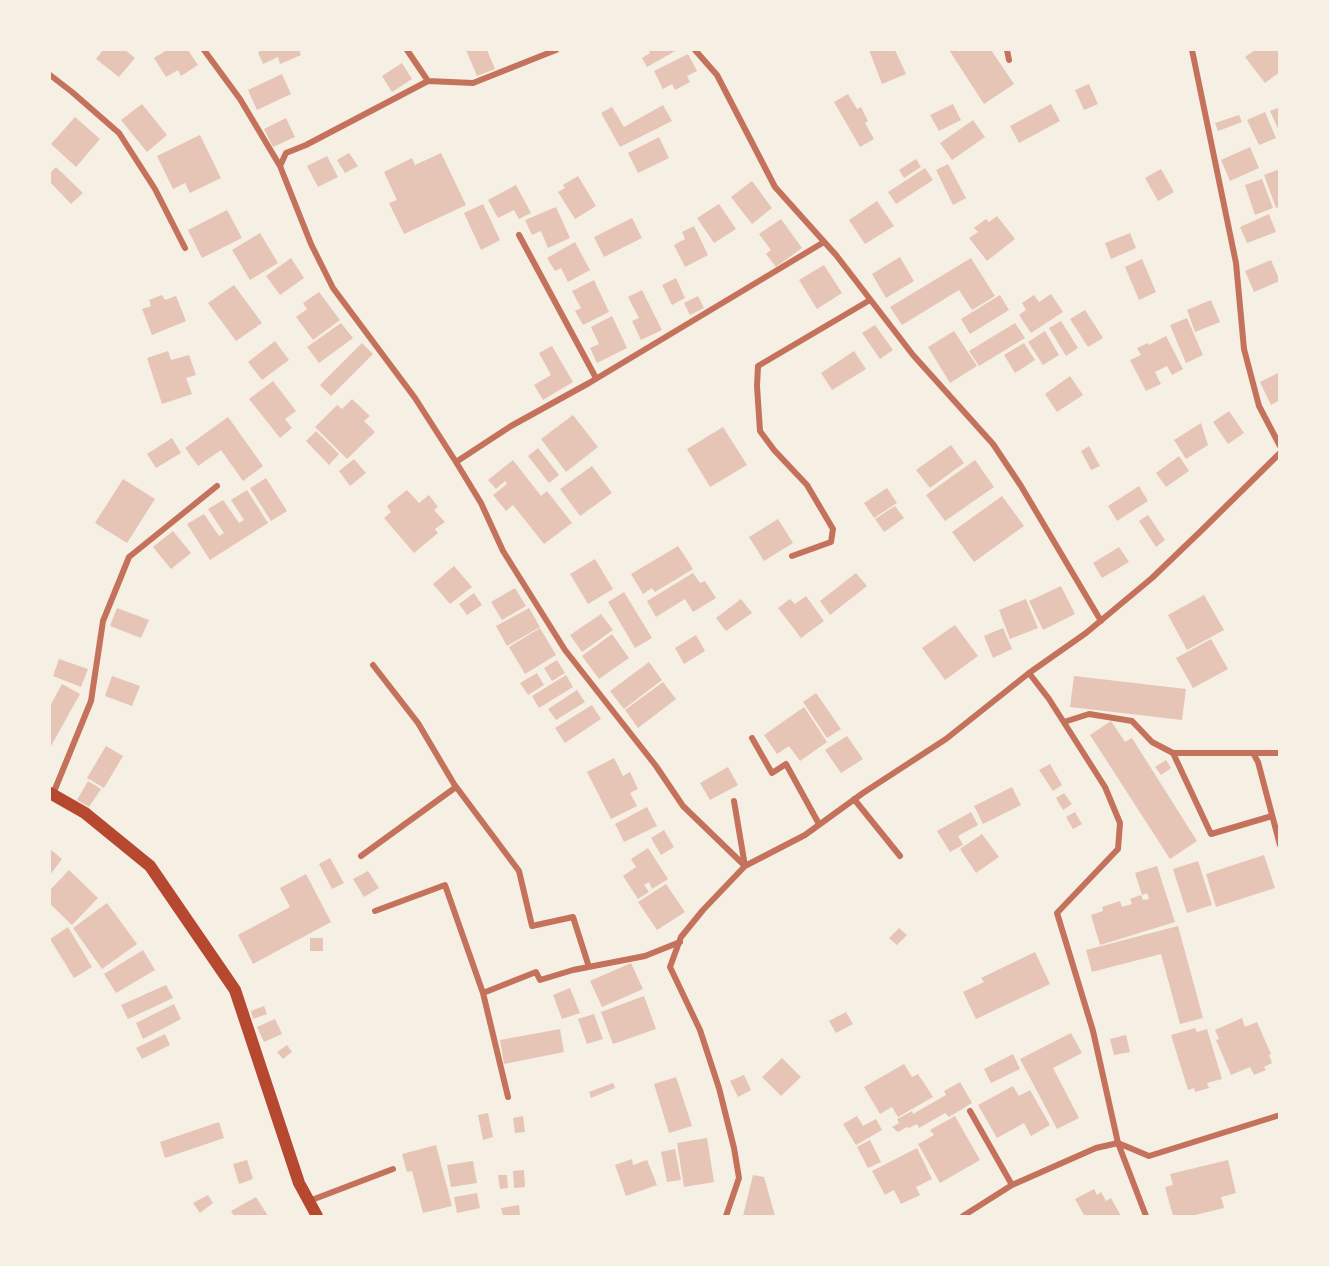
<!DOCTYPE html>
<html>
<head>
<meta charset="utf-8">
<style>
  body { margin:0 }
  #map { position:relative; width:1329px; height:1266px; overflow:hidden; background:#f6efe4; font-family:"Source Sans 3",sans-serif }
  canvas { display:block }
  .frame { position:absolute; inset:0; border:51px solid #f6efe4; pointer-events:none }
</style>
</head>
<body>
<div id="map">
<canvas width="1329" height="1266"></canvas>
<div class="frame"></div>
</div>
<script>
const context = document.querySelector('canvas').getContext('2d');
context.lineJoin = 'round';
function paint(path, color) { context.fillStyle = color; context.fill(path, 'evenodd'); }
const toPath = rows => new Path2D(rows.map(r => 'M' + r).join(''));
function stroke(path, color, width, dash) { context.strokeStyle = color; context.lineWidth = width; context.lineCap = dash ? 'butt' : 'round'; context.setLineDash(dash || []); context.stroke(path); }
const building = toPath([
  [103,50,125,50,135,58,119,77,96,59],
  [167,50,188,50,198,65,181,76,178,70,166,77,154,58],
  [264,50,299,50,301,55,280,64,278,57,263,64,258,52],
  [466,50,487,50,495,69,477,76],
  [648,50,677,50,647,67,642,58,650,53],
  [869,50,895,50,906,74,882,84],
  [949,50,991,50,1014,84,984,104],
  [1255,50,1278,50,1280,51,1280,72,1265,83,1245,57],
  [688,54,697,71,687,76,690,82,675,90,672,84,663,89,654,71],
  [402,63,412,79,392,92,382,76],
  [282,74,291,94,257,110,248,90],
  [1089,84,1098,104,1084,110,1075,90],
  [848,94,857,109,861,107,868,121,865,123,874,139,860,147,834,102],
  [142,104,167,135,147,152,121,120],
  [953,104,961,120,939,131,930,115],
  [1051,104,1060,121,1019,143,1010,126],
  [663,105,672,121,620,147,601,113,612,107,624,127],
  [1280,107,1280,133,1270,111],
  [1265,112,1276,138,1259,145,1247,120],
  [1239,115,1242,122,1218,131,1215,123],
  [75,117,100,139,76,167,51,144],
  [286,118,295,137,273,147,264,129],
  [973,120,985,137,952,160,940,143],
  [200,135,221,178,190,193,185,183,173,189,157,156],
  [659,137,669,158,638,173,628,153],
  [1250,147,1259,168,1230,181,1221,160],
  [349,153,358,166,345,173,337,160],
  [441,153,466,205,404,234,389,203,397,200,384,172,412,158,415,165],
  [327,156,338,177,318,187,307,166],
  [916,159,921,167,904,178,899,170],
  [948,164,966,198,953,205,936,170],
  [56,167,83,193,71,204,50,182,50,173],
  [925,168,933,180,896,204,888,192],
  [1161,169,1174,192,1158,201,1145,178],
  [1280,169,1280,207,1276,208,1264,175],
  [578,176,596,206,575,219,558,192,565,188,563,185],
  [1262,179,1273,208,1255,215,1245,185],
  [752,181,772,208,752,224,731,197],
  [516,185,531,213,519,219,514,210,498,218,488,200],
  [877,201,894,226,865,244,849,220],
  [483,204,500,240,481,250,464,213],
  [719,204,736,229,714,243,697,218],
  [556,207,570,238,548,248,541,231,532,235,525,220],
  [227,210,242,238,202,258,188,230],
  [1269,214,1276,232,1247,243,1240,227],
  [997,216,1015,239,987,261,969,238,978,232,974,228,986,219,989,222],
  [632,218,642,238,604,257,594,237],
  [781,219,802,248,776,267,766,254,771,250,759,234],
  [694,226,708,255,685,267,674,245,685,239,682,232],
  [260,233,278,263,250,280,232,250],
  [1130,233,1136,248,1111,259,1105,243],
  [575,242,590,270,568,282,561,268,555,271,547,258],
  [900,257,914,281,886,298,872,274],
  [291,258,304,278,280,295,266,276],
  [971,258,995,296,972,310,959,290,902,325,890,307],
  [1142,259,1156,292,1139,300,1125,267],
  [1271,260,1280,281,1254,292,1245,271],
  [824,265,842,293,817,309,799,280],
  [676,278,685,298,672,305,662,285],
  [594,280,609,312,583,325,575,311,581,308,572,291],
  [234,285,262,323,236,341,208,303],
  [642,290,662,330,641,340,632,321,639,318,628,297],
  [319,292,340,320,313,340,296,317,307,309,303,303],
  [1051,294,1063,312,1031,333,1019,315,1026,310,1022,303,1034,295,1039,302],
  [162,295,165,300,176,296,186,321,152,335,142,309,151,306,149,300],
  [1000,295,1009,310,970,334,961,319],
  [698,296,704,308,690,315,684,303],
  [1211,300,1220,322,1195,332,1187,310],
  [1085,310,1103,338,1088,347,1070,319],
  [612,316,627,348,597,363,590,348,599,344,591,327],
  [1187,318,1203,355,1186,363,1170,325],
  [1061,321,1078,348,1066,356,1049,328],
  [341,323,353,338,319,363,307,347],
  [1015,323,1025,338,979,366,969,351],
  [875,325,893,350,880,359,862,333],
  [954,331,977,366,950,383,928,347],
  [1045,331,1059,355,1043,365,1028,342],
  [1166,336,1183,369,1172,375,1167,366,1155,372,1161,384,1146,391,1130,360,1141,355,1137,348,1148,343,1149,345],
  [275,341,289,360,262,380,248,362],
  [362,343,373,354,331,396,320,385],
  [1024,343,1035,360,1015,373,1004,355],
  [552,346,573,382,543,400,534,385,551,375,539,353],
  [168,351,171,360,189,355,196,375,186,378,192,394,162,404,147,358],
  [854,351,866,369,832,390,821,373],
  [1280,372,1280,400,1271,405,1260,382],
  [1070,376,1083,395,1057,412,1045,394],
  [273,381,296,411,285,419,292,428,280,438,249,399],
  [352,399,370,416,364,421,375,432,347,459,315,427,337,405,342,409],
  [1229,411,1244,433,1228,444,1213,422],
  [573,415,598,447,566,472,541,439],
  [228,417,263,466,243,481,221,450,198,466,185,448],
  [1201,423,1208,445,1186,459,1174,440],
  [723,427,747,465,710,487,687,449],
  [316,431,339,454,329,465,306,441],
  [172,438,181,453,156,468,147,454],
  [951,445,964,463,930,488,916,470],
  [1089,446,1100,466,1091,470,1081,451],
  [538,448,559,475,549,483,528,456],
  [1179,456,1189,471,1166,487,1156,473],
  [354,459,366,473,350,486,339,471],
  [513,460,541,496,547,491,572,523,544,544,513,505,506,511,493,495,507,484,505,481,496,489,488,480],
  [975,460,994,487,945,521,926,495],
  [592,466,612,493,580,516,560,489],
  [266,478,287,511,271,521,250,488],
  [123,479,155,499,127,543,95,523],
  [1139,486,1148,501,1117,521,1108,506],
  [887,488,897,503,874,518,864,503],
  [247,490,268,523,210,560,187,524,204,514,219,536,224,533,208,509,223,500,239,523,244,520,231,500],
  [407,490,419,503,429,495,438,507,434,510,445,522,435,529,438,533,414,553,384,518,391,512,387,506],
  [1002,496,1024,526,974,562,952,532],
  [895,506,904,518,884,532,875,519],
  [1148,515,1165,540,1156,547,1139,521],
  [778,519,793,543,764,561,749,537],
  [173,531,191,553,171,569,153,547],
  [678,546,693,569,655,592,652,588,643,594,631,574],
  [1119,547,1129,562,1102,578,1093,563],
  [595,559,613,589,588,604,570,574],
  [454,566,472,587,450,604,433,584],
  [693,573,700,583,705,581,716,598,693,612,685,599,656,617,647,601],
  [856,573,867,586,830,615,820,601],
  [1061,586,1075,614,1043,630,1029,601],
  [515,588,526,606,502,620,491,602],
  [624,592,652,638,635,648,608,602],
  [474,593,482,605,467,615,459,604],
  [1204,595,1224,630,1187,650,1168,615],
  [806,596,824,621,801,638,778,608,790,599,795,604],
  [741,599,752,613,726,631,716,618],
  [1026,599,1038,628,1010,639,999,610],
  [117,608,149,620,141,638,110,626],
  [529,608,540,627,507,646,496,626],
  [601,614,613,630,582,652,570,635],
  [955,625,978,656,945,680,922,648],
  [540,628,556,655,525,674,509,647],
  [1003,628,1012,649,993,658,984,636],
  [612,634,629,658,599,679,582,656],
  [696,635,705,651,684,664,675,648],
  [1211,639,1228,669,1193,688,1176,658],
  [59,659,88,669,81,687,53,676],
  [557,660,565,673,552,681,544,668],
  [649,662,662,680,624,709,610,691],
  [537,673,544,685,528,695,520,683],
  [566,675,573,687,539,708,532,696],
  [112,676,140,686,132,706,105,696],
  [1074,676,1186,689,1182,720,1070,707],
  [663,682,676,699,638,728,625,710],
  [62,684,80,694,50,748,50,706],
  [577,690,585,702,556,720,548,709],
  [816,693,841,729,827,738,803,702],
  [592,705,601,719,565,743,555,728],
  [804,707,827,742,800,761,789,746,777,754,764,735],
  [1111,721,1125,742,1132,738,1197,841,1170,859,1090,735],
  [847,736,863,759,841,773,825,750],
  [106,746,123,756,104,788,87,778],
  [614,758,623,776,630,772,638,789,630,793,637,806,611,819,587,772],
  [1166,760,1171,768,1161,775,1155,767],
  [1050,764,1062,785,1053,791,1039,770],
  [728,767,738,785,710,800,700,783],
  [88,781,101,789,89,807,77,800],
  [1012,787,1021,805,983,824,974,806],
  [1064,793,1072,804,1063,810,1056,798],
  [647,807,657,826,624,842,615,824],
  [971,812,978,825,958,836,963,845,950,852,937,831],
  [1075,812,1082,824,1073,829,1066,817],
  [664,830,674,847,661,855,651,838],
  [982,834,999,857,976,873,960,849],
  [648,848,668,879,652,889,649,882,644,885,649,892,638,899,623,876,636,867,631,859],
  [50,849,62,859,50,875],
  [1264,855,1275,888,1216,907,1206,874],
  [330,858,344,883,332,889,319,864],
  [1198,861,1212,905,1187,913,1173,869],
  [1157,866,1175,922,1100,945,1091,915,1103,911,1102,907,1120,901,1122,907,1132,904,1130,899,1141,895,1143,900,1149,899,1147,893,1142,895,1135,873],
  [69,870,98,898,72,925,50,904,50,890],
  [368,871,379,888,364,897,353,879],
  [306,874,331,922,253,964,238,935,290,907,280,888],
  [666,884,685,912,657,930,638,902],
  [107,903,137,944,102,969,73,928],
  [1178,926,1203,1018,1180,1024,1161,954,1092,972,1086,950],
  [68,927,92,967,74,978,50,939],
  [899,928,907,935,897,945,889,938],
  [310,938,323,938,323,951,310,951],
  [143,950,155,970,116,993,104,974],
  [1035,952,1050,984,976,1019,963,992,984,982,981,978],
  [631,963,643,989,602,1007,590,981],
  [166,985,173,998,128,1019,121,1005],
  [570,988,580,1013,562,1019,553,995],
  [644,996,656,1029,613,1044,601,1012],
  [174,1004,181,1019,143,1039,136,1023],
  [264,1006,267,1014,253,1019,251,1011],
  [846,1012,853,1024,836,1033,829,1021],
  [594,1014,603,1039,587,1044,578,1019],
  [1242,1018,1245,1027,1257,1022,1271,1054,1269,1055,1272,1063,1264,1067,1266,1070,1254,1075,1250,1067,1231,1075,1216,1040,1219,1039,1215,1030],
  [275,1019,282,1034,264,1042,257,1027],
  [1195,1028,1197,1032,1207,1029,1222,1079,1207,1083,1209,1088,1195,1092,1194,1088,1188,1090,1171,1035],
  [560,1029,564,1052,504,1064,500,1040],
  [1071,1033,1082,1053,1053,1068,1079,1118,1057,1129,1020,1059],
  [165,1034,170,1045,142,1059,136,1048],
  [1126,1035,1130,1052,1114,1055,1110,1039],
  [287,1045,292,1052,283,1059,277,1052],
  [1013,1054,1020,1069,991,1083,984,1069],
  [782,1058,801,1077,781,1096,762,1077],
  [904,1064,912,1077,918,1074,933,1097,898,1117,892,1107,880,1114,864,1087],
  [744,1075,751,1090,738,1097,730,1081],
  [676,1077,692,1126,669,1133,654,1084],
  [960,1082,972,1103,949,1117,945,1113,919,1128,917,1124,909,1128,907,1127,898,1132,892,1127,899,1123,897,1119,912,1111,913,1114,946,1095,944,1091],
  [613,1083,615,1088,591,1098,589,1092],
  [1013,1086,1019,1096,1030,1090,1050,1125,1031,1136,1024,1123,997,1138,978,1105],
  [488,1113,493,1137,483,1140,478,1115],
  [523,1116,525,1132,515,1133,513,1118],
  [857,1116,863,1126,876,1119,882,1130,856,1145,843,1124],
  [955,1116,980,1160,940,1183,918,1144,934,1135,930,1130],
  [219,1122,224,1138,165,1158,160,1142],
  [707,1138,714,1182,684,1187,677,1143],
  [870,1140,881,1162,868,1168,857,1147],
  [436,1145,452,1206,423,1213,412,1171,407,1172,402,1154],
  [917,1148,932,1179,916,1187,920,1195,901,1204,894,1190,885,1195,872,1171],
  [675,1149,681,1180,667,1182,661,1152],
  [632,1159,633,1165,647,1160,657,1185,626,1196,615,1165],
  [247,1160,253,1179,239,1184,233,1164],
  [1228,1160,1236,1193,1221,1197,1224,1208,1191,1216,1173,1216,1165,1187,1173,1185,1170,1174],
  [473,1161,477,1183,451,1187,447,1165],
  [524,1170,525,1187,514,1188,513,1171],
  [498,1175,507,1175,508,1188,500,1189],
  [753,1175,764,1177,775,1216,743,1216],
  [1094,1189,1097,1195,1101,1192,1106,1201,1111,1198,1121,1216,1080,1216,1084,1215,1075,1199],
  [477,1193,480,1208,457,1213,454,1197],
  [208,1195,213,1203,200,1213,193,1203],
  [256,1197,268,1216,234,1216,231,1211],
  [519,1205,520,1216,503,1216,501,1208]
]);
const minor = toPath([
  [204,50,240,99,280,166],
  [407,50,428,81],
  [556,50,473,83,428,81,306,145,286,153,280,166,311,244,333,288,415,398,456,462,481,503,503,551,565,650,656,766,683,806,745,866],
  [695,50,717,75,775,187,836,255,913,355,993,444,1021,486,1101,621],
  [1007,50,1009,60],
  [1192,50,1236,263,1244,349,1259,406,1280,446],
  [50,75,72,92,119,133,155,189,185,248],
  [519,235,596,378],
  [456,462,511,426,589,383,824,242],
  [792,556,831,542,833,529,807,485,774,450,760,431,757,386,758,366,870,300],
  [373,665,418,723,454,784,519,871,532,926,573,917,589,967],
  [1064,722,1089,714,1132,721,1152,742,1173,753,1211,834,1272,816],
  [752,738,772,773,786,764,819,824],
  [1173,753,1280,753],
  [1253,753,1258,762,1280,845],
  [53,794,91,701,103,621,129,557,217,486],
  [854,799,900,856],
  [734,801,745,866],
  [361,856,456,787],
  [375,911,445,885,483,993],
  [508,1097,483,993,536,972,540,980,573,970,645,956,680,942],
  [970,1111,1012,1185],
  [1118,1143,1149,1156,1280,1115],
  [1118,1143,1146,1216],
  [309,1201,393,1169],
  [726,1216,739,1178,734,1148,719,1088,700,1030,670,967,681,937,703,910,745,866,805,835,863,793,946,739,1029,673],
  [963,1216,1012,1185,1096,1148,1118,1143,1093,1031,1057,913,1118,849,1120,823,1105,787,1049,699,1029,673,1086,633,1152,578,1204,528,1280,453]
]);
const secondary = toPath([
  [50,793,85,813,150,866,235,990,299,1183,317,1216]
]);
paint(building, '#e6c5b7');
stroke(minor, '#c5725c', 6);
stroke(secondary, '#b5482f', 12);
</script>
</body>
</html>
